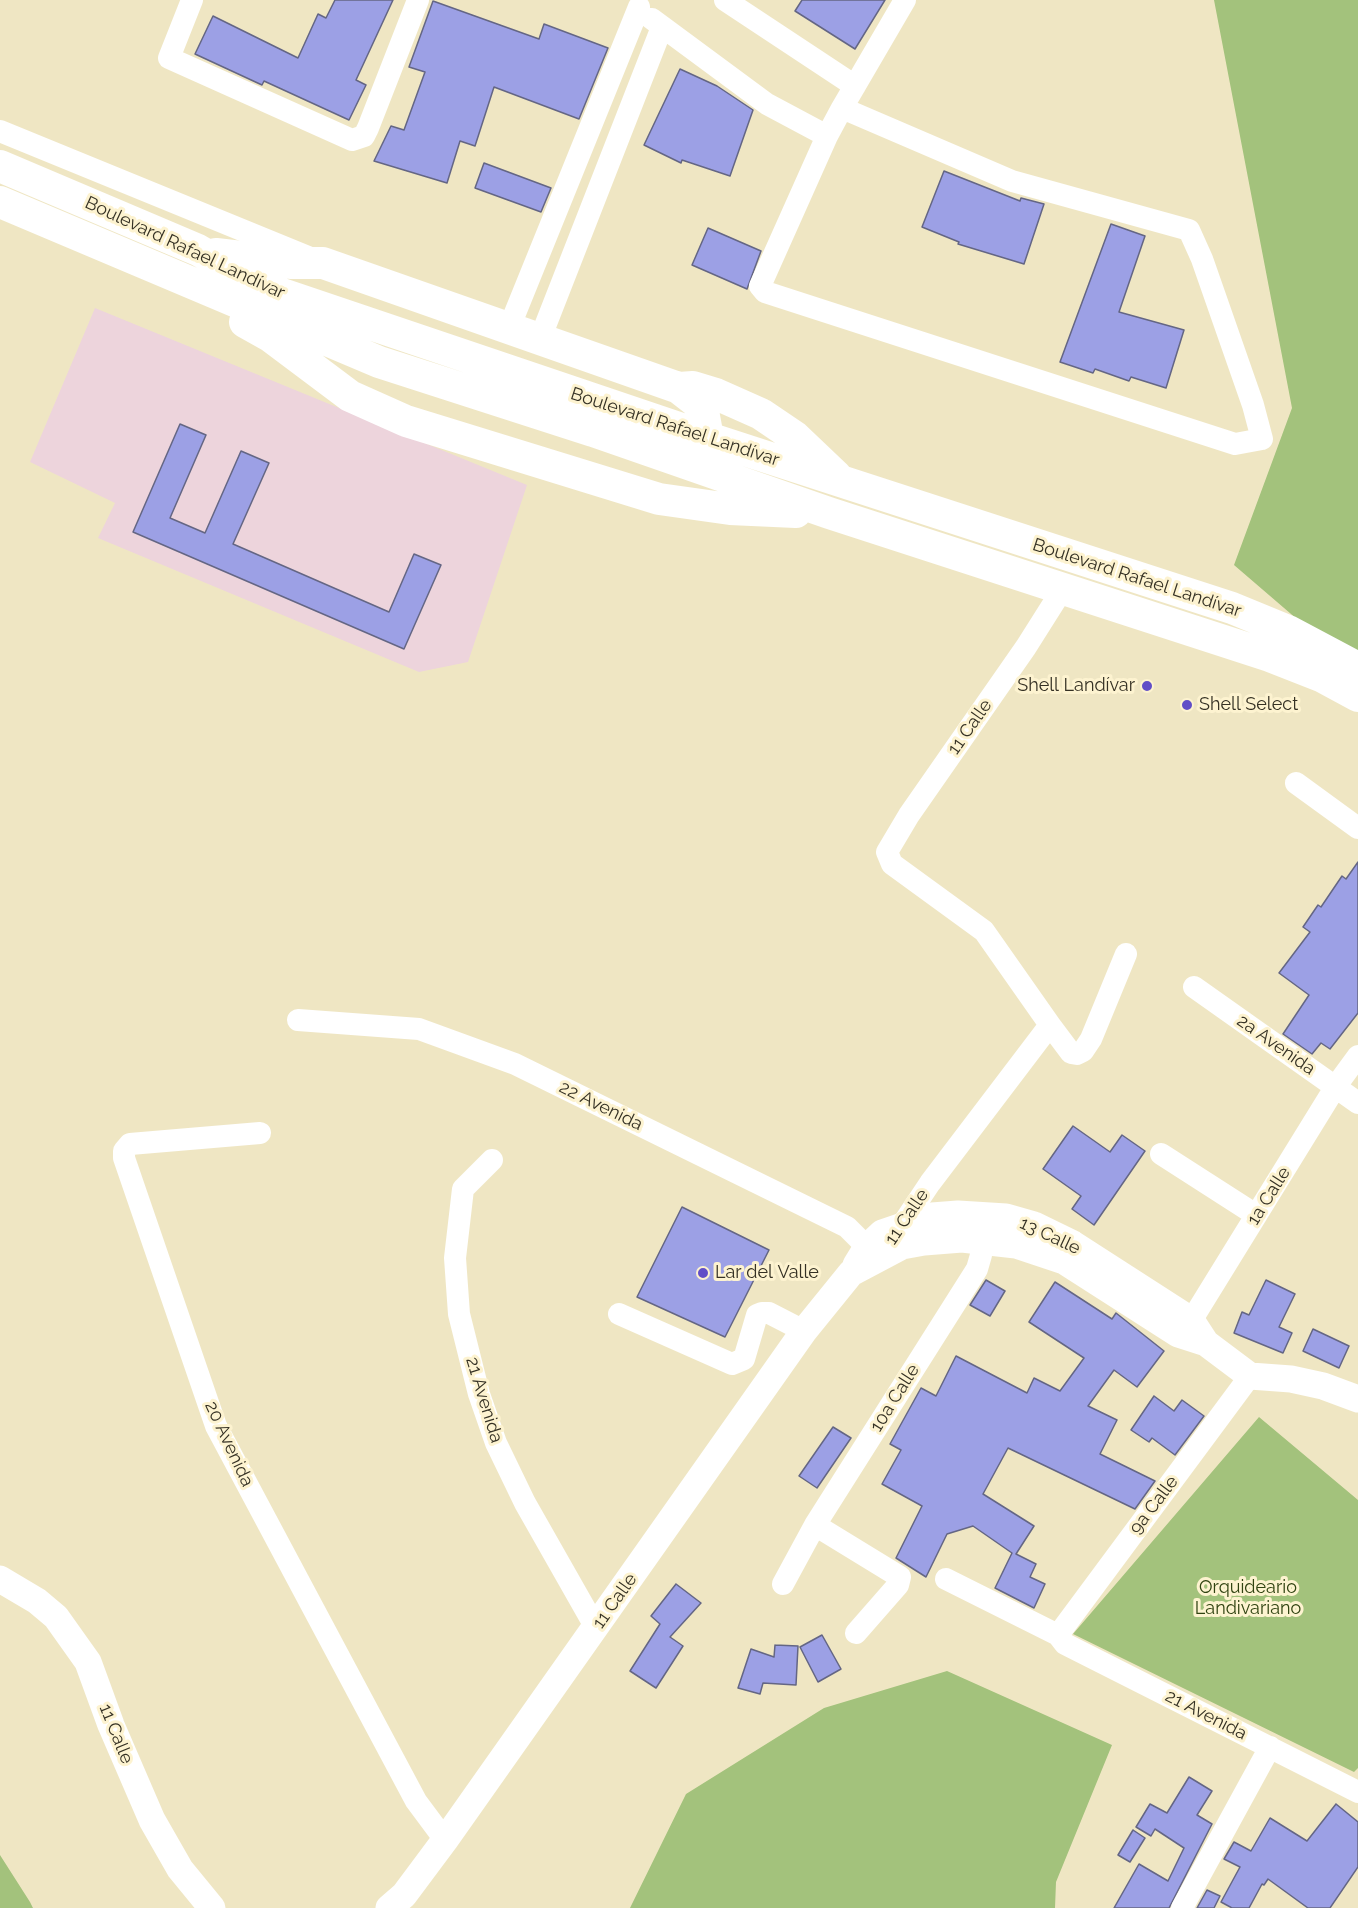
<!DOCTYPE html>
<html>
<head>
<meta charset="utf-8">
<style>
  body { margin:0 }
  canvas { display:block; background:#efe6c3 }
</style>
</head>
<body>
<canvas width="1358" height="1908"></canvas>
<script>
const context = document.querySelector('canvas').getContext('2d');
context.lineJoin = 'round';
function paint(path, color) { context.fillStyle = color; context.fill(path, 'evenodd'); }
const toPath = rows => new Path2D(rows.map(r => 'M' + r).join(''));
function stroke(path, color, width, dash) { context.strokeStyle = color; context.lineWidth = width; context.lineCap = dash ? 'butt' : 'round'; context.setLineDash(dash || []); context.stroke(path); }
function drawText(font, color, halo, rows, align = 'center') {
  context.font = font + ' Raleway,sans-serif'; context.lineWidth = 6; context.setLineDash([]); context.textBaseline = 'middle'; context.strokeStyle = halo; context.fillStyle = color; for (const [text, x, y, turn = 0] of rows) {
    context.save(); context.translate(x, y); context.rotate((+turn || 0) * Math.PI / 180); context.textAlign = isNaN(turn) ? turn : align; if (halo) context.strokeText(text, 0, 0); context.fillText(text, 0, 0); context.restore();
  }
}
const commercial = toPath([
  [95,308,527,485,468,662,419,672,98,538,115,503,30,462]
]);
const forest = toPath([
  [1214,0,1358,0,1358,657,1298,620,1234,565,1292,408],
  [1259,1417,1358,1500,1358,1768,1354,1772,1073,1634],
  [947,1671,1112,1745,1056,1882,1055,1908,630,1908,686,1794,824,1708],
  [0,1855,30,1902,33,1908,0,1908]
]);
const building = toPath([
  [335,0,393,0,356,80,366,85,349,120,264,81,262,85,195,54,213,16,298,58,318,14,326,18,335,0],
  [802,0,885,0,855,49,795,11,802,0],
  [433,1,539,39,544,24,608,48,579,119,494,87,475,146,460,141,447,183,374,161,391,126,404,130,425,72,409,67,433,1],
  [680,69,717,86,753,110,730,176,682,160,681,163,644,145,680,69],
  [484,163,551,188,541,212,475,188,484,163],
  [944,171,1020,201,1021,198,1044,204,1024,264,958,244,959,242,922,227,944,171],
  [1111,224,1145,236,1119,312,1184,330,1166,388,1131,377,1129,381,1095,369,1093,373,1060,362,1111,224],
  [708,228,761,251,747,289,692,265,708,228],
  [180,424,206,435,170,518,205,533,241,451,269,463,233,544,389,612,414,554,441,565,404,649,133,532,180,424],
  [1358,862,1358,1013,1330,1049,1321,1043,1312,1054,1283,1034,1309,995,1279,973,1310,932,1303,927,1318,905,1321,907,1342,876,1346,879,1358,862],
  [1073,1126,1110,1152,1122,1135,1145,1151,1094,1225,1072,1209,1081,1196,1043,1169,1073,1126],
  [682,1207,769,1250,725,1337,637,1297,682,1207],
  [986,1280,1005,1291,990,1316,970,1305,986,1280],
  [1266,1280,1295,1294,1279,1327,1292,1333,1283,1353,1234,1333,1242,1312,1249,1315,1266,1280],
  [1055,1282,1112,1319,1116,1313,1164,1351,1137,1387,1114,1370,1088,1406,1117,1420,1100,1454,1155,1481,1135,1509,1008,1448,983,1494,1034,1526,1016,1554,1036,1564,1030,1577,1045,1584,1034,1608,995,1588,1012,1553,973,1526,947,1534,926,1577,896,1558,922,1506,882,1484,901,1450,890,1444,921,1388,936,1396,956,1356,1027,1393,1034,1378,1060,1391,1084,1358,1029,1322,1055,1282],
  [1313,1329,1349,1346,1339,1368,1303,1351,1313,1329],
  [1154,1396,1174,1411,1182,1400,1204,1416,1175,1455,1152,1438,1149,1442,1131,1430,1154,1396],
  [833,1427,851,1438,817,1488,799,1476,833,1427],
  [676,1584,701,1603,670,1637,683,1646,656,1688,630,1671,660,1624,651,1616,676,1584],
  [822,1635,841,1669,818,1682,800,1647,822,1635],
  [775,1645,798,1646,796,1685,763,1683,760,1694,738,1688,751,1649,774,1657,775,1645],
  [1189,1777,1212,1791,1197,1815,1212,1824,1169,1908,1114,1908,1139,1864,1168,1881,1184,1848,1155,1829,1151,1836,1136,1827,1150,1804,1167,1813,1189,1777],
  [1336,1804,1358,1822,1358,1867,1330,1908,1308,1908,1268,1879,1264,1885,1262,1884,1249,1908,1232,1908,1221,1902,1240,1867,1224,1859,1234,1842,1251,1851,1270,1818,1307,1841,1336,1804],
  [1133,1830,1145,1838,1130,1862,1118,1855,1133,1830],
  [1207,1890,1220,1896,1214,1908,1197,1908,1207,1890]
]);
const minor = toPath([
  [192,0,169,58,352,140,364,136,368,128,418,0],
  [725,0,855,86],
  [652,19,767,104,827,136],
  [842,108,1012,181,1189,230,1202,259,1253,405,1262,439,1235,444,765,292,760,286,827,136,842,108,905,0],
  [0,131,308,257],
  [509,328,639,7],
  [540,339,662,27],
  [1296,783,1358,828],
  [1194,987,1358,1103],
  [298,1020,419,1029,515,1064,847,1227,867,1247,882,1255,930,1183,1050,1025,984,931,892,864,887,852,909,815,1026,647,1062,590],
  [1050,1025,1071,1053,1077,1054,1083,1051,1091,1039,1126,954],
  [260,1133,130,1144,124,1151,124,1158,216,1426,416,1801,445,1840],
  [1161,1154,1256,1215],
  [492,1160,463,1189,455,1258,459,1314,479,1394,496,1443,525,1503,596,1628],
  [619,1314,732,1364,744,1359,757,1315,762,1313,769,1313,804,1331],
  [1183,1334,1336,1086,1358,1056],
  [815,1525,900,1577,898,1585,856,1633],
  [946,1579,1058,1635,1065,1644,1358,1792],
  [783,1584,815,1525,977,1269,981,1255,980,1240,972,1226],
  [1058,1635,1250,1376],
  [1182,1908,1270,1747]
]);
const tertiary = toPath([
  [856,1265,867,1247,882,1233,932,1216,958,1214,1006,1217,1034,1225,1073,1244,1191,1320,1206,1343,1250,1376,1291,1379,1323,1386,1358,1399],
  [0,1579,37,1601,56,1617,88,1662,111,1725,152,1820,180,1869,212,1908],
  [389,1908,404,1895,445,1840,804,1331,851,1273,902,1246,924,1242,962,1239,1016,1245,1064,1261,1178,1334,1206,1343]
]);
const secondary = toPath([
  [0,166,198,250,264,288,708,438,1232,608,1288,631,1358,668],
  [0,202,379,362,593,431,829,513,1270,656,1321,676,1358,696],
  [216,254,292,263,323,263,679,388,697,402,703,411,708,438,703,454],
  [245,322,270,336,350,396,406,421,659,499,730,509,796,512],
  [679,388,693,387,716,394,761,414,795,437,836,476]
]);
const markers = [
  [1147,686,6,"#614ec7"],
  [1187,705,6,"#614ec7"],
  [703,1273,6,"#614ec7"]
];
const streetNames = [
  ["Boulevard Rafael Landívar",185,248,25],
  ["Boulevard Rafael Landívar",675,427,18],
  ["Boulevard Rafael Landívar",1137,578,18],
  ["11 Calle",970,727,-55],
  ["2a Avenida",1276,1045,35],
  ["22 Avenida",601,1106,26],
  ["1a Calle",1269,1196,-58],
  ["11 Calle",907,1217,-56],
  ["13 Calle",1050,1236,25],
  ["10a Calle",895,1398,-58],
  ["21 Avenida",484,1400,73],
  ["20 Avenida",229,1444,65],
  ["9a Calle",1154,1505,-53],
  ["11 Calle",615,1601,-55],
  ["21 Avenida",1206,1715,27],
  ["11 Calle",116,1734,68]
];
const poiNames = [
  ["Shell Landívar",1135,686,"right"],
  ["Shell Select",1199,705],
  ["Lar del Valle",715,1273]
];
const parkNames = [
  ["Orquideario",1248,1588],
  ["Landivariano",1248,1609]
];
paint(commercial, '#edd4dc');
paint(forest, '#a3c27c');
paint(building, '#9ca0e5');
stroke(building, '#646684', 1.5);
stroke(minor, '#fff', 22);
stroke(tertiary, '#fff', 27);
stroke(secondary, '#fff', 32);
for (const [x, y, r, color] of markers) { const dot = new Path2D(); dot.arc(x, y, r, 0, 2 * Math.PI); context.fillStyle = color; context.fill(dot); stroke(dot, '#fdf3d0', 2); }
drawText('18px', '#353124', '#fdf3d0', streetNames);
drawText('18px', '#353124', '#fdf3d0', poiNames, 'left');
drawText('18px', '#304311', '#fdf3d0', parkNames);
</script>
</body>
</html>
